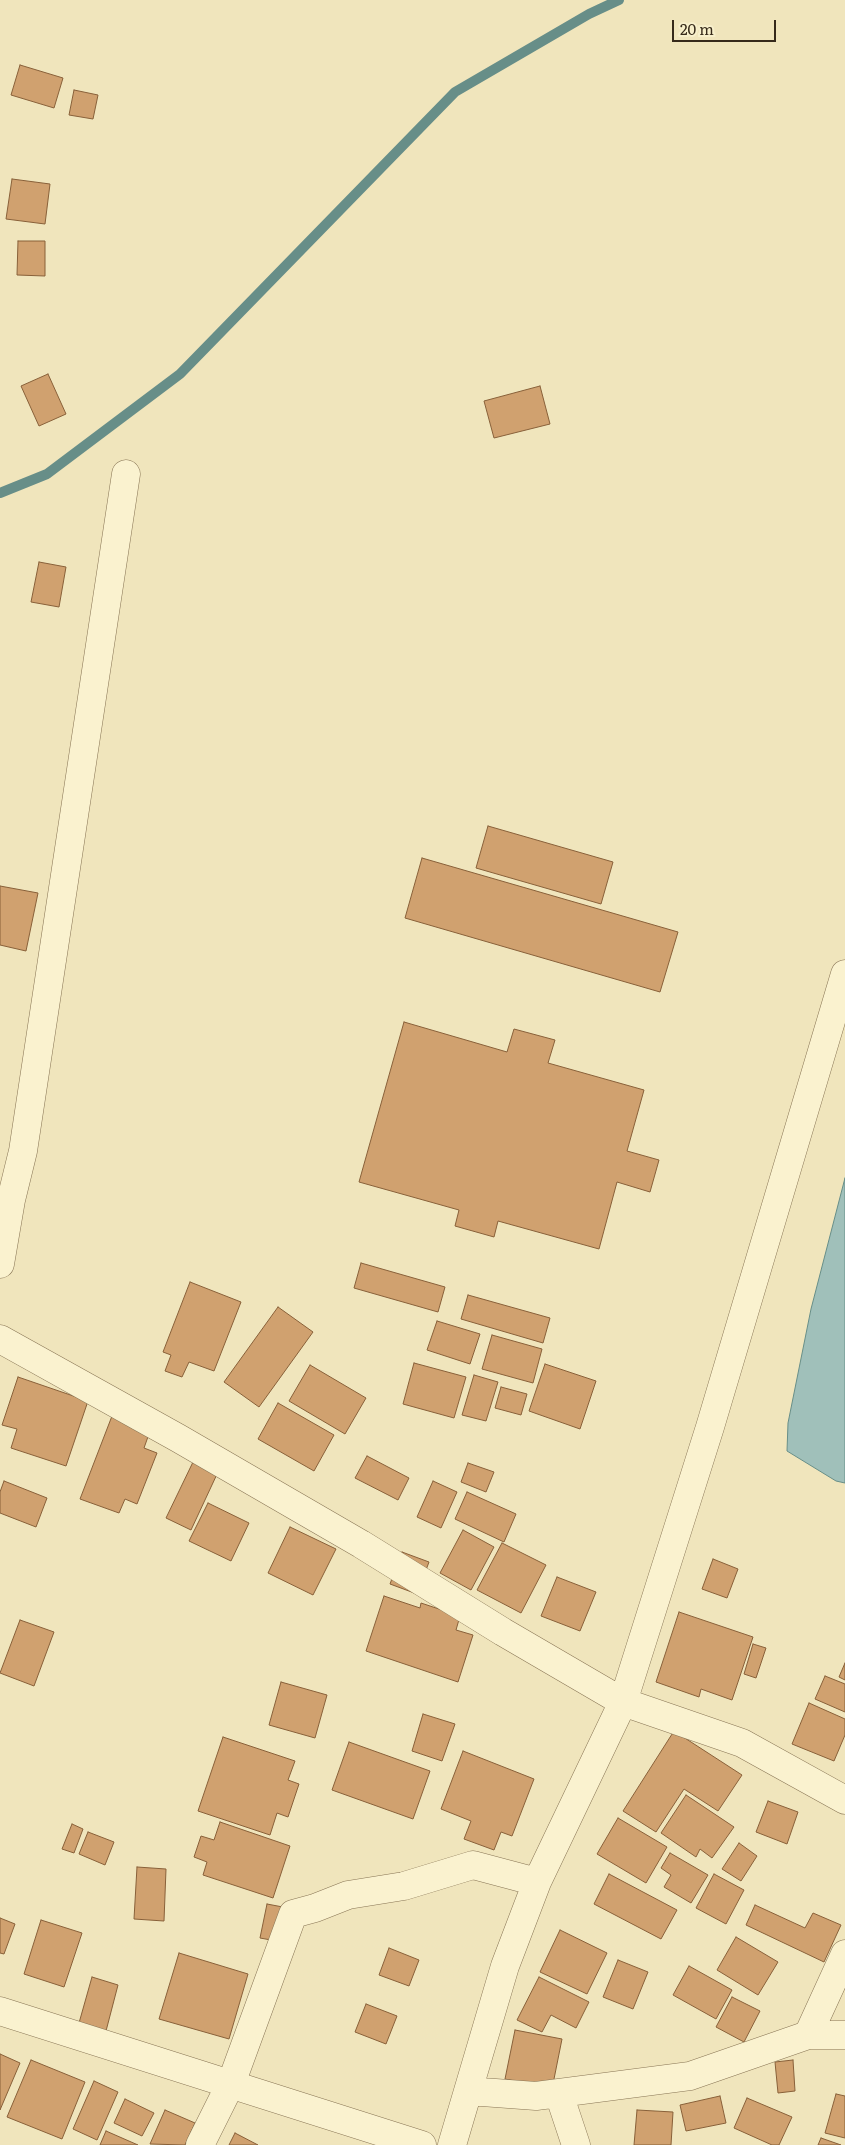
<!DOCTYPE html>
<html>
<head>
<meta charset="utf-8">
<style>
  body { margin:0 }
  #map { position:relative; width:845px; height:2145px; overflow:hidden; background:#f0e5bc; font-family:Literata,serif }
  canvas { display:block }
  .scale { position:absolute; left:672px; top:20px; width:104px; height:22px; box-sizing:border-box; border:2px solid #362a1a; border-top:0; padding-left:6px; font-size:15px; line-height:18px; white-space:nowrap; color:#362a1a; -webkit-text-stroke:4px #f7efcb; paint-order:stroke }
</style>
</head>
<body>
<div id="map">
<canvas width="845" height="2145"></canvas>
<div class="scale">20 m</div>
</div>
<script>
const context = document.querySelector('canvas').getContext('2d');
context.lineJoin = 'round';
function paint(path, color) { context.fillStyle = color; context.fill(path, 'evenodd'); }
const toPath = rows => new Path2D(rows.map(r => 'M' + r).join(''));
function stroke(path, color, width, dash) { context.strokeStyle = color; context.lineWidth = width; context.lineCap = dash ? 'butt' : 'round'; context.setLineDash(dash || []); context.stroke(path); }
const water = toPath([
  [845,1178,845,1483,836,1481,787,1451,788,1423,811,1309,845,1178]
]);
const stream = toPath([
  [0,493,47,474,180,374,455,92,589,14,619,0]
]);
const building = toPath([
  [20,65,63,78,54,108,11,95,20,65],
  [74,90,98,95,93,119,69,115,74,90],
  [12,179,50,184,45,224,6,219,12,179],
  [18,241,45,241,45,276,17,275,18,241],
  [48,374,66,414,39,426,21,386,48,374],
  [540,386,550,424,494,438,484,401,540,386],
  [39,562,66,567,59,607,31,602,39,562],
  [488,826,613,862,601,904,476,868,488,826],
  [422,858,678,932,660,992,405,918,422,858],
  [0,886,38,893,26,951,0,945,0,886],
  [404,1022,507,1052,514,1029,555,1040,548,1063,644,1090,627,1151,659,1160,650,1192,617,1182,599,1249,498,1221,494,1237,455,1226,459,1210,359,1182,404,1022],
  [361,1263,445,1287,438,1312,354,1288,361,1263],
  [190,1282,241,1302,214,1371,189,1362,182,1377,165,1371,171,1355,163,1352,190,1282],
  [468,1295,550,1318,543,1343,461,1319,468,1295],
  [278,1307,313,1332,259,1407,224,1382,278,1307],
  [437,1321,480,1334,470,1364,427,1350,437,1321],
  [492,1335,542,1349,533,1383,482,1369,492,1335],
  [414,1363,466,1377,454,1418,403,1404,414,1363],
  [545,1364,596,1381,580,1429,529,1411,545,1364],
  [310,1365,366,1398,345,1434,289,1401,310,1365],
  [474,1375,498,1382,486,1421,462,1415,474,1375],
  [18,1377,88,1401,66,1466,11,1448,17,1429,2,1425,18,1377],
  [501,1387,527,1394,521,1415,495,1408,501,1387],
  [278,1403,334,1435,314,1471,258,1439,278,1403],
  [112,1416,150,1431,144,1448,157,1453,137,1504,125,1499,119,1513,80,1499,112,1416],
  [367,1456,409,1478,398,1500,355,1478,367,1456],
  [194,1460,218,1472,191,1530,166,1518,194,1460],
  [468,1463,494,1472,486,1492,461,1482,468,1463],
  [4,1481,47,1498,36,1527,0,1513,0,1492,4,1481],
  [433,1481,457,1492,441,1528,417,1517,433,1481],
  [467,1492,516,1514,504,1542,455,1519,467,1492],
  [208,1503,249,1523,231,1561,189,1541,208,1503],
  [290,1527,336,1549,313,1595,268,1573,290,1527],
  [463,1530,494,1547,471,1590,440,1573,463,1530],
  [502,1543,546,1565,521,1613,477,1590,502,1543],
  [402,1552,429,1562,417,1594,390,1584,402,1552],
  [713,1559,738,1569,727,1598,702,1589,713,1559],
  [557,1577,596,1592,580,1631,541,1616,557,1577],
  [384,1596,420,1608,421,1603,460,1616,456,1630,473,1635,458,1682,366,1651,384,1596],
  [679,1612,753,1637,732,1700,701,1689,699,1697,656,1682,679,1612],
  [20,1620,54,1632,34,1686,0,1673,20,1620],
  [753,1644,766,1648,756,1678,744,1674,753,1644],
  [845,1663,845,1680,839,1677,845,1663],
  [825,1676,845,1684,845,1712,815,1699,825,1676],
  [281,1682,327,1695,315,1738,269,1725,281,1682],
  [809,1703,845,1719,845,1735,834,1761,792,1744,809,1703],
  [423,1714,455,1724,442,1761,412,1751,423,1714],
  [674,1731,742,1775,718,1811,684,1789,656,1832,623,1811,674,1731],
  [223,1737,295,1761,288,1780,299,1784,288,1817,277,1813,270,1835,198,1811,223,1737],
  [349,1742,430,1771,413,1819,332,1790,349,1742],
  [463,1751,534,1779,512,1836,501,1832,494,1850,464,1839,471,1821,441,1809,463,1751],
  [686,1795,734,1827,712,1858,700,1849,696,1857,661,1833,686,1795],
  [768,1801,798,1812,787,1844,756,1832,768,1801],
  [618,1818,667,1847,646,1883,597,1854,618,1818],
  [220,1822,290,1846,273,1898,203,1875,207,1862,194,1857,201,1836,214,1840,220,1822],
  [72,1824,83,1829,74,1853,62,1849,72,1824],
  [88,1832,114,1842,105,1865,79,1854,88,1832],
  [739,1843,757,1856,741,1881,722,1869,739,1843],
  [670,1853,708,1875,691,1903,664,1887,671,1875,661,1868,670,1853],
  [137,1867,166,1869,164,1921,134,1919,137,1867],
  [609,1874,677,1910,661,1939,594,1904,609,1874],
  [714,1874,744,1890,726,1924,696,1908,714,1874],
  [267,1904,288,1908,282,1942,260,1938,267,1904],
  [755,1905,805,1928,813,1913,841,1925,824,1962,746,1925,755,1905],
  [0,1918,15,1924,4,1954,0,1953,0,1918],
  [41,1920,82,1933,64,1987,24,1974,41,1920],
  [560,1930,607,1953,587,1994,540,1972,560,1930],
  [736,1937,778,1962,758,1995,717,1970,736,1937],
  [389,1948,419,1960,409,1986,379,1975,389,1948],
  [179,1953,248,1974,229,2039,159,2019,179,1953],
  [618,1960,648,1972,633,2009,603,1997,618,1960],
  [689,1966,732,1990,716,2019,673,1995,689,1966],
  [92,1977,118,1985,106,2031,79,2023,92,1977],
  [539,1977,589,2002,576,2028,551,2015,542,2032,517,2020,539,1977],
  [732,1997,760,2011,744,2042,716,2027,732,1997],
  [366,2004,397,2016,386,2044,355,2032,366,2004],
  [515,2030,562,2039,552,2089,505,2079,515,2030],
  [0,2054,20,2063,0,2110,0,2054],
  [31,2060,85,2082,62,2139,7,2117,31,2060],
  [793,2060,795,2091,778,2093,775,2062,793,2060],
  [94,2081,118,2092,97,2140,73,2129,94,2081],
  [836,2094,845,2096,845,2138,825,2133,836,2094],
  [720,2096,726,2123,686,2131,680,2105,720,2096],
  [747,2098,792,2117,779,2145,772,2145,734,2128,747,2098],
  [125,2099,154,2113,142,2136,114,2123,125,2099],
  [165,2110,195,2123,185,2145,150,2144,165,2110],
  [637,2110,673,2112,671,2145,634,2145,637,2110],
  [106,2131,138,2145,100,2145,106,2131],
  [235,2133,258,2145,229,2145,235,2133],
  [821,2138,841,2145,818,2145,821,2138]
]);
const minor = toPath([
  [0,1264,11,1200,23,1151,126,474],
  [0,1339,178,1438,361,1544,503,1632,623,1702,742,1743,845,1800],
  [0,2011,422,2145],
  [808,2035,845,2035],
  [468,2091,536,2096,690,2076,808,2035,845,1954],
  [559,2094,576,2145],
  [200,2145,232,2081,293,1914,315,1908,348,1895,404,1886,473,1865,537,1882],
  [452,2145,505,1966,537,1882,623,1702,710,1427,845,974]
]);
paint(water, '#a0c0ba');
stroke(water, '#678e88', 1);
stroke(stream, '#678e88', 10);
paint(building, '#d0a16f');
stroke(building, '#886039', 1);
stroke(minor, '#887555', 29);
stroke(minor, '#faf2cf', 28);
</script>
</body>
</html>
